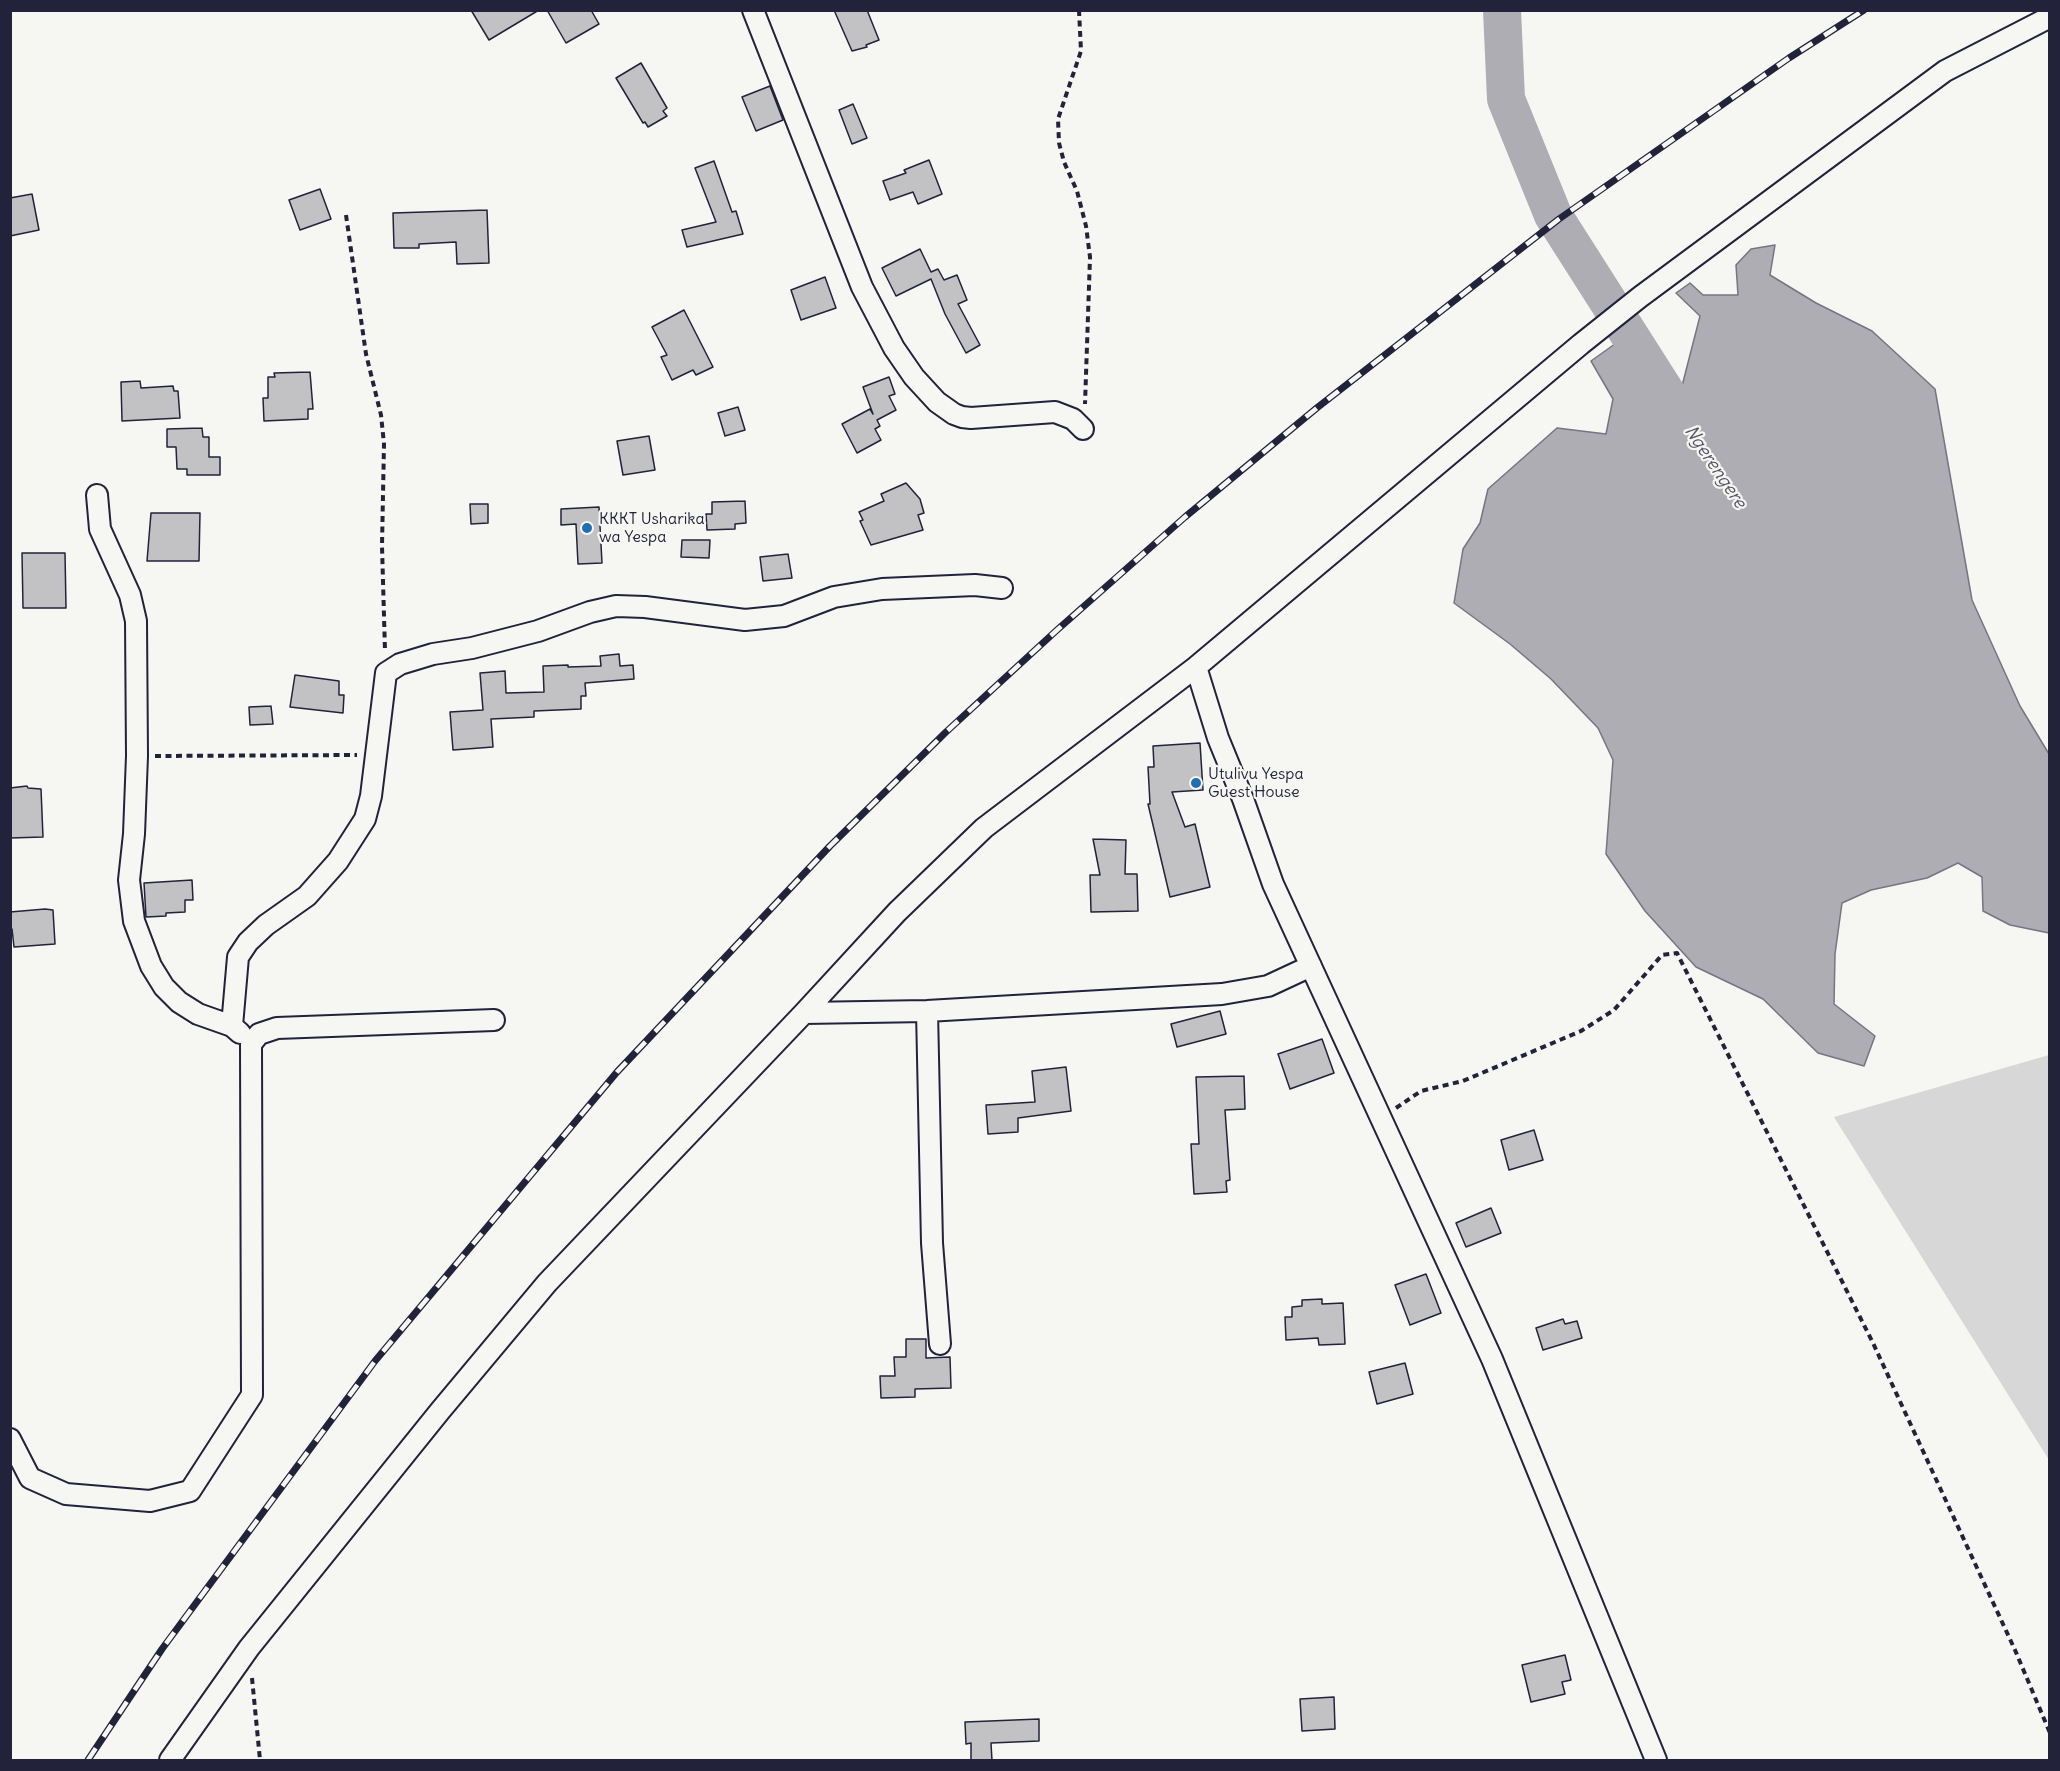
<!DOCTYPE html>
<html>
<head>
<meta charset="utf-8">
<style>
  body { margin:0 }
  #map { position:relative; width:2060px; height:1771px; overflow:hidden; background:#f6f6f2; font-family:Delius,sans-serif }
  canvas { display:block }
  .frame { position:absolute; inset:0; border:12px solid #22223b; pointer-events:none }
</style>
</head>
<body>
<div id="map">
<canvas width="2060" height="1771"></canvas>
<div class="frame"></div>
</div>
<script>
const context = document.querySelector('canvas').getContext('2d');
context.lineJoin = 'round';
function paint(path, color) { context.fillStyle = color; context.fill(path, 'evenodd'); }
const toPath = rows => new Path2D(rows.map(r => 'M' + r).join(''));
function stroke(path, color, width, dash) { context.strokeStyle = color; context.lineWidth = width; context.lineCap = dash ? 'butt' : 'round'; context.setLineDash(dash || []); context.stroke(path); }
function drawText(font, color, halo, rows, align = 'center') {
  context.font = font + ' Delius,sans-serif'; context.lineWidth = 4.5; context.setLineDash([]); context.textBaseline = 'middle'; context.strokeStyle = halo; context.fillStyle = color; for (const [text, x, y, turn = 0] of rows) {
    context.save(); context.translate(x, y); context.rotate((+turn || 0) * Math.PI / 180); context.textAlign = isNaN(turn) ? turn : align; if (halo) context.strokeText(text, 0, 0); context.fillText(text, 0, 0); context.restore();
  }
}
const green = toPath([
  [2049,1055,2050,1055,2049,1460,1834,1117]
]);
const water = toPath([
  [1775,245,1770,275,1816,303,1872,331,1935,389,1972,600,2020,706,2049,754,2049,933,2010,925,1983,911,1982,877,1958,863,1927,878,1871,890,1842,903,1835,954,1834,1004,1875,1036,1864,1066,1818,1053,1763,999,1696,967,1645,911,1606,854,1613,760,1598,728,1551,679,1510,644,1454,603,1463,549,1480,523,1488,489,1557,428,1606,434,1613,399,1591,361,1626,336,1654,385,1682,386,1700,316,1676,293,1690,283,1703,295,1738,295,1736,265,1751,249,1775,245]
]);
const river = toPath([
  [1502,10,1506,99,1553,215,1688,427]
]);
const building = toPath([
  [471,10,539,10,489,40,471,10],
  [547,10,591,10,599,24,566,43,547,10],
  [834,10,867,10,879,40,866,45,867,47,852,51,834,10],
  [641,63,667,108,663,111,667,116,648,127,645,122,643,123,616,78,641,63],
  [770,86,783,120,756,131,742,97,770,86],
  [853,104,867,138,852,144,839,110,853,104],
  [929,160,942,194,918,204,913,192,890,200,883,181,906,173,904,170,929,160],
  [714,161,732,212,736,211,743,234,687,247,682,230,716,222,695,168,714,161],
  [320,189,331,219,300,230,289,200,320,189],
  [32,194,39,230,10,236,10,198,32,194],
  [487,210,489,263,457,264,456,242,419,244,419,248,394,248,393,213,487,210],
  [920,249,931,272,938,269,944,280,957,275,967,300,958,304,980,345,966,353,945,314,931,279,896,296,882,268,920,249],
  [825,277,836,308,801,320,791,290,825,277],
  [684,310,713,367,696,375,693,370,672,380,661,357,667,355,652,327,684,310],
  [310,372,313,409,308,409,308,419,264,421,263,398,268,398,268,377,275,377,274,373,310,372],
  [889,377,895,394,889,396,896,410,877,420,880,426,875,429,881,440,857,453,842,424,870,409,873,414,863,387,889,377],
  [140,381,141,388,173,386,174,391,178,391,180,418,122,421,121,382,140,381],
  [738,407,745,430,725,436,718,413,738,407],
  [202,428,203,437,209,437,209,457,220,457,220,475,187,475,187,469,177,469,176,447,167,447,167,429,202,428],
  [649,436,655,470,623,475,617,441,649,436],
  [906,483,920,499,924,513,918,515,923,530,871,545,860,521,863,520,859,512,884,501,881,494,906,483],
  [745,501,746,523,735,524,735,529,707,530,706,514,712,514,712,502,745,501],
  [470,504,488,504,488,523,471,524,470,504],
  [599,507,602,563,578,564,576,524,561,525,561,509,599,507],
  [151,513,200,513,199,561,147,561,151,513],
  [682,540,710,540,709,558,681,557,682,540],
  [22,553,65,553,66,608,23,608,22,553],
  [788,554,792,578,763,581,760,557,788,554],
  [619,654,620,666,633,665,634,679,585,683,586,696,581,696,581,709,534,711,534,717,491,719,493,747,453,750,450,712,483,710,480,673,505,671,506,693,544,692,543,666,568,665,568,667,601,666,600,656,619,654],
  [295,675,339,681,339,695,344,695,343,713,290,707,295,675],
  [271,706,273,724,250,725,249,707,271,706],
  [1200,743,1203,790,1172,792,1185,827,1195,824,1210,887,1170,897,1148,804,1150,804,1148,767,1154,767,1153,746,1200,743],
  [27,786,28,788,41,789,43,837,10,838,10,788,27,786],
  [1093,839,1126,840,1125,874,1137,874,1138,911,1091,912,1090,875,1100,875,1093,839],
  [192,880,193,900,185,900,185,912,166,913,166,916,146,917,144,883,192,880],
  [45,909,53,910,55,944,14,947,12,929,10,929,10,912,45,909],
  [1220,1011,1226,1034,1177,1047,1171,1024,1220,1011],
  [1322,1039,1334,1073,1290,1089,1278,1054,1322,1039],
  [1066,1067,1071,1111,1018,1118,1018,1132,988,1134,986,1105,1035,1102,1032,1071,1066,1067],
  [1244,1076,1245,1109,1225,1110,1230,1180,1226,1181,1227,1192,1194,1194,1191,1144,1199,1144,1196,1077,1244,1076],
  [1534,1130,1543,1160,1509,1170,1501,1140,1534,1130],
  [1491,1208,1501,1233,1466,1247,1456,1223,1491,1208],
  [1426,1274,1441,1313,1410,1325,1395,1285,1426,1274],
  [1322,1299,1322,1304,1343,1303,1345,1344,1319,1345,1318,1338,1286,1340,1285,1317,1292,1317,1292,1307,1302,1306,1302,1300,1322,1299],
  [1563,1319,1565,1324,1577,1321,1582,1338,1543,1350,1536,1328,1563,1319],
  [906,1339,926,1339,926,1358,950,1357,951,1388,915,1389,915,1397,881,1398,880,1376,895,1376,894,1357,906,1357,906,1339],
  [1405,1363,1413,1394,1377,1404,1369,1372,1405,1363],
  [1565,1655,1571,1680,1562,1682,1565,1694,1531,1702,1522,1665,1565,1655],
  [1334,1697,1335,1729,1302,1731,1300,1699,1334,1697],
  [1039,1719,1039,1741,991,1743,992,1761,971,1761,971,1743,966,1744,965,1722,1039,1719]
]);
const path = toPath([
  [1079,10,1081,51,1058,119,1059,143,1064,162,1077,191,1086,226,1090,257,1085,404],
  [346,215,366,354,381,415,384,444,382,546,385,651],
  [155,756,357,755],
  [1396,1108,1421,1091,1463,1081,1581,1031,1614,1010,1662,955,1677,953,1873,1343,2015,1650,2050,1733],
  [252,1678,260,1760]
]);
const minor = toPath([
  [753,10,862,287,894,348,914,377,937,402,954,414,962,417,971,418,1055,412,1073,419,1083,429],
  [97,495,100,529,130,595,136,621,137,756,134,834,129,880,134,921,151,966,164,987,179,1002,198,1014,232,1026,240,1033],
  [1196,667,1218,738,1243,799,1273,884,1492,1359,1656,1760],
  [927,1011,932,1243,940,1344],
  [804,1013,927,1011,1222,994,1268,986,1311,966],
  [232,1026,238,957,248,942,266,925,307,896,338,861,365,819,371,796,386,673,400,664,433,654,472,648,538,631,590,612,616,606,645,607,745,620,784,616,834,597,882,589,975,585,1002,588],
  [10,1439,30,1478,66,1494,150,1501,190,1491,252,1395,251,1044,259,1034,277,1028,494,1020],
  [170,1760,249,1648,440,1411,547,1283,804,1013,897,912,984,828,1196,667,1581,344,1640,297,1945,71,2050,17]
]);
const rail = toPath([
  [88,1760,162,1649,375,1361,617,1072,830,846,946,732,1057,630,1185,517,1318,407,1559,219,1789,58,1864,10]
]);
const markers = [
  [587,528,6,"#1f6fb2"],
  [1196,783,6,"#1f6fb2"]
];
const poiNames = [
  ["KKKT Usharika",599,519],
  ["wa Yespa",599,537],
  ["Utulivu Yespa",1208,774],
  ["Guest House",1208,792]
];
const waterNames = [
  ["Ngerengere",1715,467,56]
];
paint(green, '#d7d7d7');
paint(water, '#adadb3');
stroke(water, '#757583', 1.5);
stroke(river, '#adadb3', 38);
paint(building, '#c2c2c4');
stroke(building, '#22223b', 1.5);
stroke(minor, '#22223b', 24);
stroke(path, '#22223b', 4, [6, 4.5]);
stroke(minor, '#f6f6f2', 20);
stroke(rail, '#22223b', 7);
stroke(rail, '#f6f6f2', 4.5, [14]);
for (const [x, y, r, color] of markers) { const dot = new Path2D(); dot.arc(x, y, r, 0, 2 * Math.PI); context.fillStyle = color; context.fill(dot); stroke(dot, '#f6f6f2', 2); }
drawText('16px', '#22223b', '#f6f6f2', poiNames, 'left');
drawText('italic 18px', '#535365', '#f6f6f2', waterNames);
</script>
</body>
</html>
